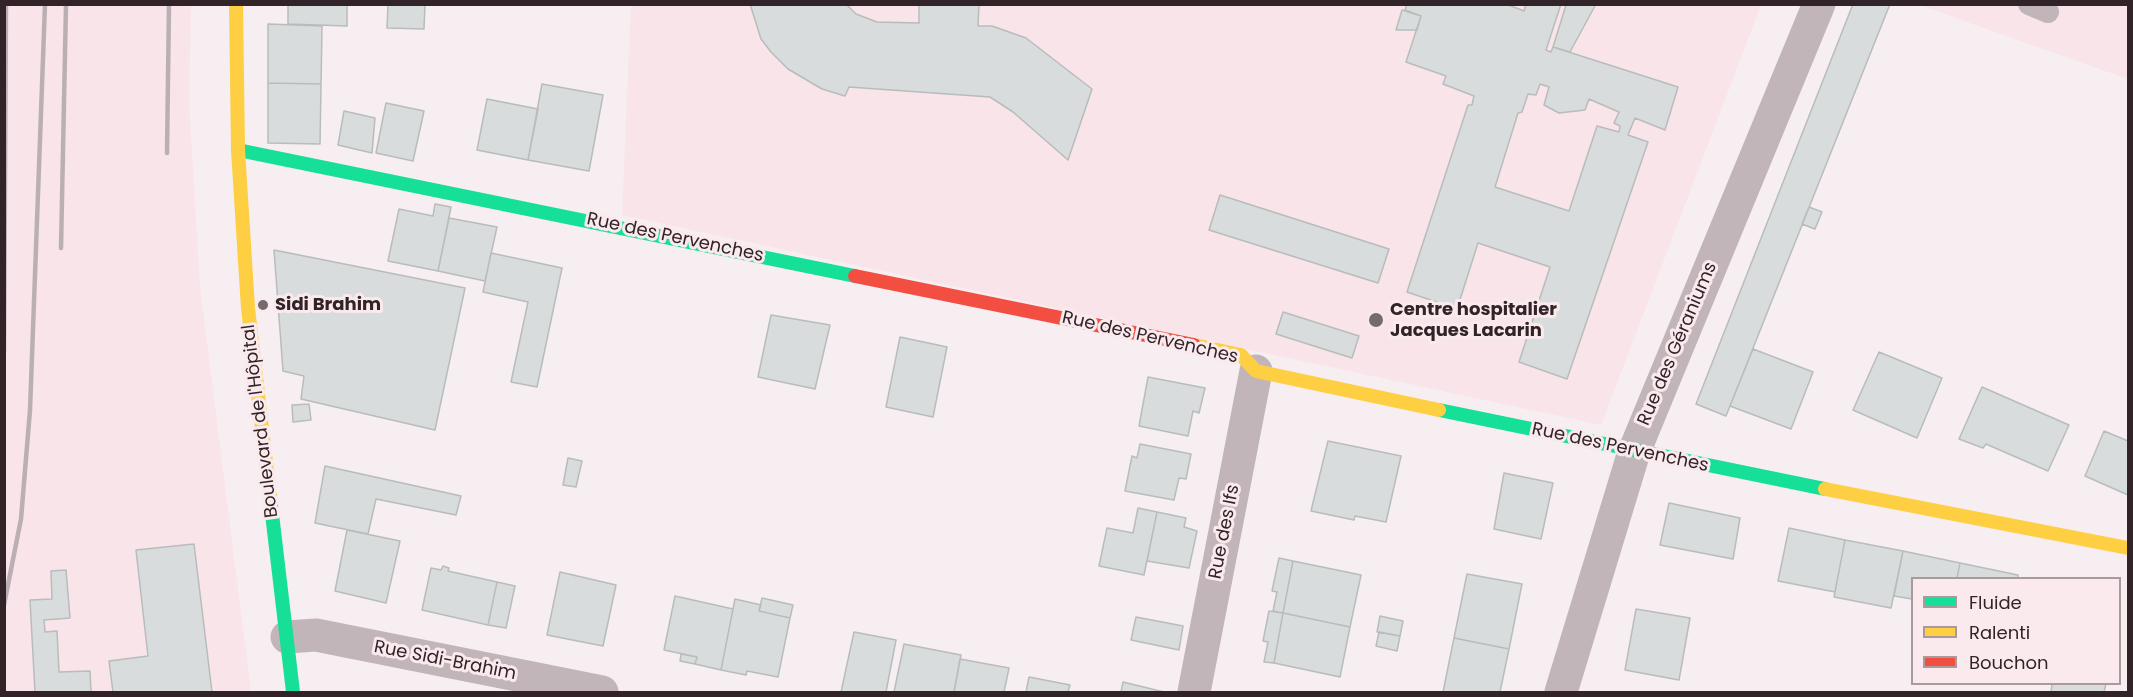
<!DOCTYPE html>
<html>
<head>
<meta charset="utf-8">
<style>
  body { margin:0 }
  #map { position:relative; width:2133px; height:697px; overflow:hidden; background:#f6eef0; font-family:Poppins,sans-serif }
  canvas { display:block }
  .frame { position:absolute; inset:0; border:6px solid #312327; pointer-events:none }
  .legend { position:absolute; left:1911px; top:577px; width:210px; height:108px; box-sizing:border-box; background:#faeaee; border:2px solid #aa9a9e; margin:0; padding:8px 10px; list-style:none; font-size:18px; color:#312327 }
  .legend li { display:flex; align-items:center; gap:12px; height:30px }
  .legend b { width:30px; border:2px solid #aa9a9e }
</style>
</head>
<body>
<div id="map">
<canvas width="2133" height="697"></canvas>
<div class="frame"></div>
<ul class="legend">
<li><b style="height:8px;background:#16e098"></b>Fluide</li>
<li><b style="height:8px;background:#ffcf43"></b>Ralenti</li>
<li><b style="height:8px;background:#f24e42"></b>Bouchon</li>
</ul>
</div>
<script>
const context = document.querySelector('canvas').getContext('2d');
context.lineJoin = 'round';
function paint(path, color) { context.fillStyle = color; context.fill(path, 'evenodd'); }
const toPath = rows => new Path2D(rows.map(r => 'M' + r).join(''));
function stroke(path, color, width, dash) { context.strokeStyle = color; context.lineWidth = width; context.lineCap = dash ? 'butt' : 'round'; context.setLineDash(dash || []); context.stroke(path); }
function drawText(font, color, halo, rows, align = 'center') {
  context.font = font + ' Poppins,sans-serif'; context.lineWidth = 6; context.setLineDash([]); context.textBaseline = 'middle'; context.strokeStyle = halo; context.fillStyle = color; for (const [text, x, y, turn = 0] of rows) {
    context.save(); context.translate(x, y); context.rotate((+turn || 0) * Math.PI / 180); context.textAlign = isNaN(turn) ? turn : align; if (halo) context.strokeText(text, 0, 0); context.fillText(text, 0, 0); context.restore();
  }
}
const built = toPath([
  [4,5,191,5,189,102,200,287,251,692,5,692],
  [631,5,1761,5,1601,425,622,215],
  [1920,5,2128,5,2128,79,1981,27]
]);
const building = toPath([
  [288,4,347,4,347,26,288,24,288,4],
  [388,4,425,4,424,29,387,28,388,4],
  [750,4,846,4,856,14,877,22,919,23,919,4,979,4,978,26,992,26,1026,38,1092,89,1068,160,1013,112,990,97,849,87,845,96,822,89,788,69,771,52,761,39,750,4],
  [1407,4,1506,4,1524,11,1526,4,1561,4,1546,50,1551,52,1553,47,1678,87,1665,130,1635,118,1628,135,1648,142,1567,379,1519,362,1550,267,1478,243,1457,309,1407,292,1468,105,1472,105,1474,96,1443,84,1446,76,1406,62,1421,16,1405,10,1407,4],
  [1540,84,1549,87,1544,105,1559,113,1585,110,1589,99,1619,112,1614,123,1620,126,1619,132,1597,126,1569,211,1495,187,1518,113,1522,112,1528,94,1536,95,1540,84],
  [1596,4,1570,52,1553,47,1566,5,1596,4],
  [1853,4,1890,4,1726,416,1696,404,1853,4],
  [1402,10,1421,16,1417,30,1396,30,1402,10],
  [268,24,322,26,321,84,268,83,268,24],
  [268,83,321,84,320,144,268,143,268,83],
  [542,84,603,95,589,171,528,160,542,84],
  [487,99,538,109,528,160,477,150,487,99],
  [386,103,424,111,413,161,376,153,386,103],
  [344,111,375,118,372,153,338,145,344,111],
  [1220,195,1389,249,1378,283,1209,230,1220,195],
  [435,204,451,207,438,271,388,261,399,209,433,216,435,204],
  [1809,207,1822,212,1815,229,1802,224,1809,207],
  [449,218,497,227,485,281,438,271,449,218],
  [274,250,465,288,435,430,301,399,304,376,283,371,274,250],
  [491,253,562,268,537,387,511,382,528,302,483,292,491,253],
  [1283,312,1359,336,1352,358,1276,334,1283,312],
  [771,315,830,325,815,389,758,377,771,315],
  [900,337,947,347,933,417,886,407,900,337],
  [1753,349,1813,372,1791,429,1730,406,1753,349],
  [1879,352,1942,378,1917,438,1853,410,1879,352],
  [1148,377,1205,388,1199,413,1193,411,1188,436,1139,426,1148,377],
  [1982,387,2069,425,2048,471,1986,444,1983,448,1959,439,1982,387],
  [309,404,311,420,293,422,292,405,309,404],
  [2104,431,2128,441,2128,495,2085,476,2104,431],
  [1328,441,1401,456,1386,522,1355,516,1354,520,1311,511,1328,441],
  [1140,444,1191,454,1186,479,1179,478,1174,500,1125,491,1132,456,1137,458,1140,444],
  [568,458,582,461,576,487,563,485,568,458],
  [325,466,461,496,456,515,376,499,368,534,315,523,325,466],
  [1504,473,1553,483,1541,539,1494,529,1504,473],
  [1669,503,1740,518,1733,559,1660,545,1669,503],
  [1138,508,1157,512,1144,575,1099,566,1107,528,1133,533,1138,508],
  [1157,512,1186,518,1184,527,1197,531,1189,568,1147,561,1157,512],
  [1789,528,1845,540,1835,592,1778,581,1789,528],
  [347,530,400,541,386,603,335,591,347,530],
  [1845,540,1903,551,1891,608,1834,597,1845,540],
  [194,544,212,692,113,692,109,661,148,656,136,550,194,544],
  [1903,551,1960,563,1957,578,1912,578,1912,599,1894,596,1903,551],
  [1279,558,1293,561,1283,613,1273,611,1277,592,1272,591,1279,558],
  [1293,561,1361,575,1350,627,1283,613,1293,561],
  [1960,563,2018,575,2018,578,1957,578,1960,563],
  [443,566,449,568,448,571,497,582,488,625,422,610,431,568,441,570,443,566],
  [66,570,70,618,44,620,45,632,57,631,59,672,90,671,91,692,35,692,30,600,52,599,51,571,66,570],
  [560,572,616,585,603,646,547,635,560,572],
  [1467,574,1522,584,1509,649,1454,638,1467,574],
  [497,582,515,586,506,628,488,625,497,582],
  [675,596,733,609,721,670,695,664,697,657,664,650,675,596],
  [762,598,793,605,790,618,759,611,762,598],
  [735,599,761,605,759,611,790,618,778,677,747,671,746,675,721,670,735,599],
  [1636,609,1690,618,1679,680,1625,670,1636,609],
  [1269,611,1283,613,1274,663,1264,662,1268,642,1263,641,1269,611],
  [1283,613,1350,627,1340,677,1274,663,1283,613],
  [1380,616,1403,621,1400,636,1377,632,1380,616],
  [1136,617,1183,626,1179,650,1131,640,1136,617],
  [854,632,896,640,886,692,841,692,854,632],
  [1379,632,1400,636,1397,651,1376,646,1379,632],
  [1454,638,1509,649,1500,692,1443,692,1454,638],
  [904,644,961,655,954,692,894,692,904,644],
  [681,654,697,657,695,664,680,661,681,654],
  [960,659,1009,668,1004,692,954,692,960,659],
  [1029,677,1070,685,1068,692,1026,692,1029,677],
  [1123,682,1164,692,1121,692,1123,682],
  [2052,684,2106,684,2104,692,2051,692,2052,684]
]);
const lane = toPath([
  [2029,4,2048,12]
]);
const street = toPath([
  [287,637,316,635,602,692],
  [1194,692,1256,371],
  [1561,692,1634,452,1819,4]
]);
const fast = toPath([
  [238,150,855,276],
  [1439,410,1825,489],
  [270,497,293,692]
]);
const slow = toPath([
  [236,4,238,150,248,308,270,497],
  [1194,345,1241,355,1256,371,1439,410],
  [1825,489,2128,548]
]);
const jam = toPath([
  [855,276,1194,345]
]);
const rail = toPath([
  [167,153,169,4],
  [61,248,66,4],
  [4,352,6,4],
  [4,605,21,519,30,410,45,4]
]);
const markers = [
  [263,305,6,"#766a6d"],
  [1376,320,8,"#766a6d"]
];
const streetNames = [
  ["Rue des Pervenches",675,238,12],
  ["Rue des Pervenches",1150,338,13],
  ["Rue des Géraniums",1678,344,-67],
  ["Boulevard de l'Hôpital",261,421,-97],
  ["Rue des Pervenches",1620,448,12],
  ["Rue des Ifs",1225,532,-79],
  ["Rue Sidi-Brahim",445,661,11]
];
const poiNames = [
  ["Sidi Brahim",275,305],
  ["Centre hospitalier",1390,310],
  ["Jacques Lacarin",1390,331]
];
paint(built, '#f8e4e9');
paint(building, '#d9dcdc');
stroke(building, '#b8bcbb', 1.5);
stroke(lane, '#c2b5b9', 22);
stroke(street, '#c2b5b9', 33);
stroke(fast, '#16e098', 14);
stroke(slow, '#ffcf43', 14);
stroke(jam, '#f24e42', 14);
stroke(rail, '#bab0b4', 4.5);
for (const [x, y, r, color] of markers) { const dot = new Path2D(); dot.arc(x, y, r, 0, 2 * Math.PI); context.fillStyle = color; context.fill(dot); stroke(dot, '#faeaee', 2); }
drawText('18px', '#312327', '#faeaee', streetNames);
drawText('bold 18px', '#312327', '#faeaee', poiNames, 'left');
</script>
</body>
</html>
